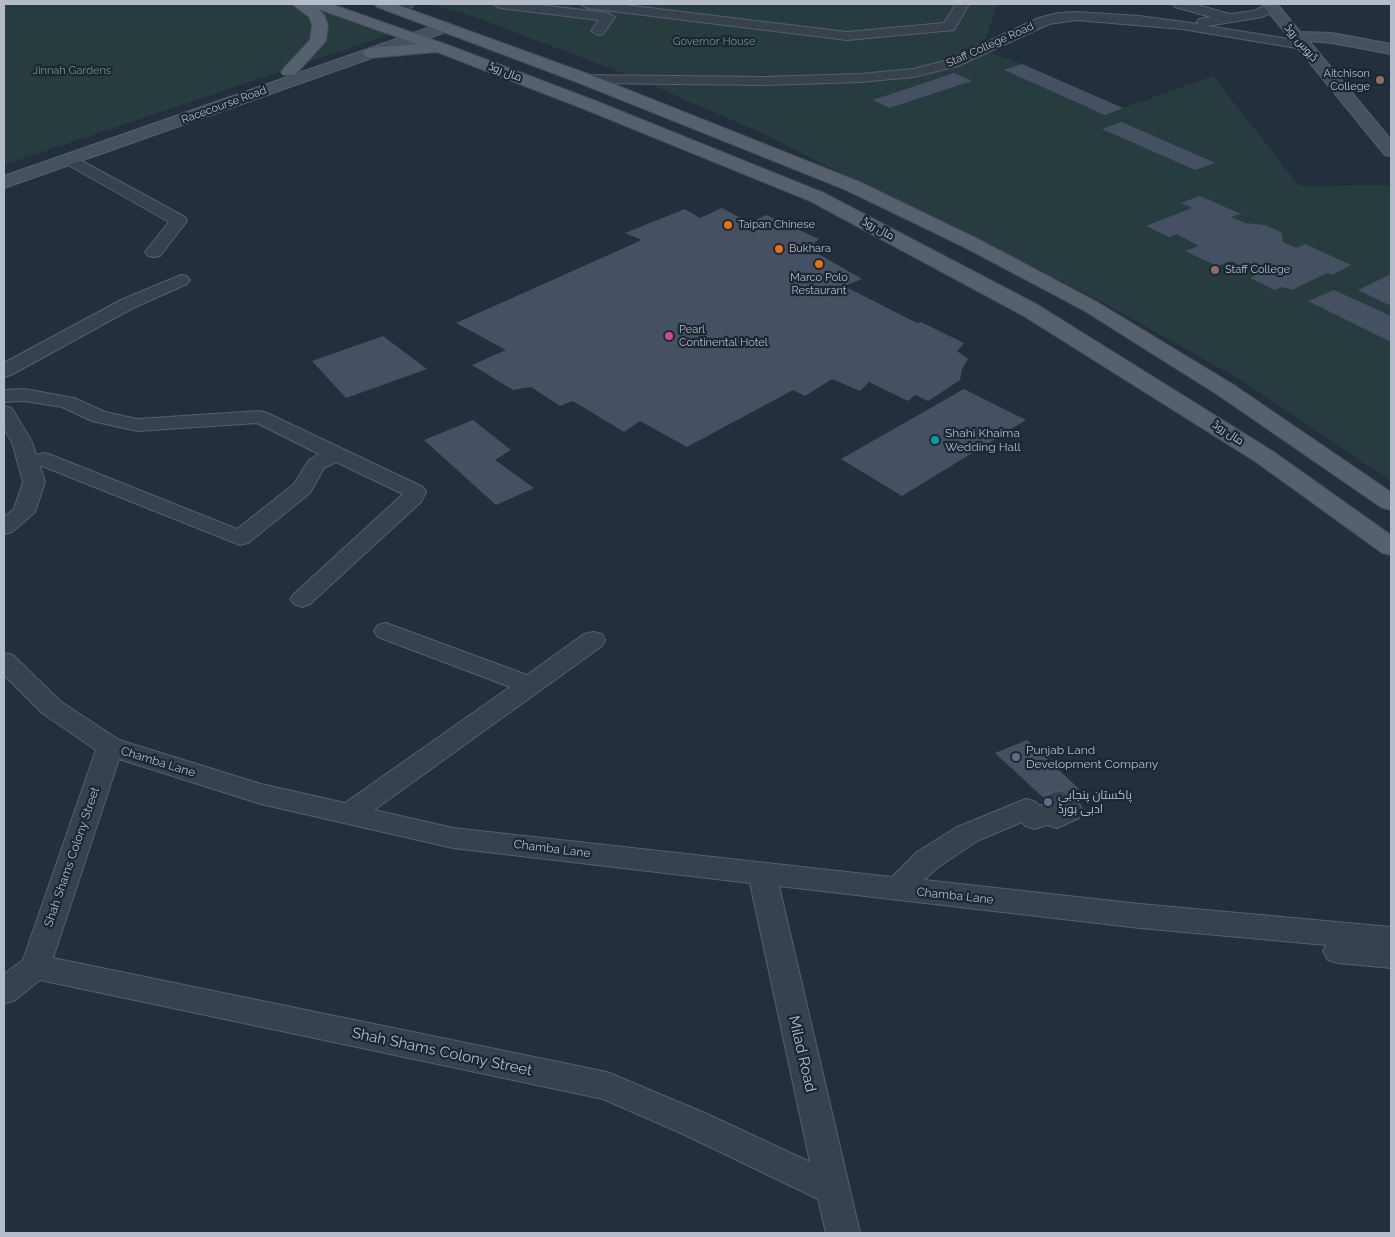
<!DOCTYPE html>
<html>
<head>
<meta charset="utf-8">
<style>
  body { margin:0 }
  #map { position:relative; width:1395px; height:1237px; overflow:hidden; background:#242f3e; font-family:Raleway,sans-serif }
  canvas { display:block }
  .frame { position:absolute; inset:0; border:5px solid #b4bcc9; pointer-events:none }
</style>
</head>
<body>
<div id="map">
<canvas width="1395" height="1237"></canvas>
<div class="frame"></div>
</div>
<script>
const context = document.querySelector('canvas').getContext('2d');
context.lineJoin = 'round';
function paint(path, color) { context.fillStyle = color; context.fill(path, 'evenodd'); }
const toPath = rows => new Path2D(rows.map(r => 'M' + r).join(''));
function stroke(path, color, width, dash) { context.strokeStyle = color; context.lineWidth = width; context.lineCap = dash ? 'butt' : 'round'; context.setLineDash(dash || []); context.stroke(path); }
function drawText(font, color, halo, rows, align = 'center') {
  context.font = font + ' Raleway,Cairo,sans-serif'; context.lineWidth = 4.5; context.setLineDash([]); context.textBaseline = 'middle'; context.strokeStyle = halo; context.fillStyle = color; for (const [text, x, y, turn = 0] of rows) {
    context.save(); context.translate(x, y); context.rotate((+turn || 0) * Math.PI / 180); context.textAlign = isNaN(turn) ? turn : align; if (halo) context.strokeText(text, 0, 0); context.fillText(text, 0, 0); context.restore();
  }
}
const green = toPath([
  [4,4,312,4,394,33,4,165],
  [431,4,997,4,982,50,1022,64,1123,108,1213,76,1299,186,1391,185,1391,481,1244,382,1099,300,860,183,762,133,628,75,472,16]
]);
const building = toPath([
  [1022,64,1123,108,1105,115,1004,70],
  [954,73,972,81,889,108,873,100],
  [1122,122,1215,163,1195,170,1102,129],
  [1200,196,1241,214,1231,217,1245,223,1265,225,1282,233,1283,242,1296,248,1305,244,1351,265,1332,275,1327,273,1292,290,1282,287,1275,290,1250,278,1257,274,1231,261,1217,266,1185,251,1199,246,1177,234,1169,237,1146,226,1192,208,1181,203],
  [722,208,750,223,766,215,819,239,808,248,862,279,844,286,917,323,921,322,964,343,957,351,968,359,962,369,960,380,928,401,915,395,908,401,869,382,860,391,832,379,805,396,793,390,687,447,640,421,624,432,573,401,560,406,531,387,513,390,472,365,506,350,456,323,642,240,625,233,685,209,700,218],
  [1391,274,1391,306,1358,290],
  [1334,290,1391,316,1391,342,1308,301],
  [383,336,427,369,346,398,312,361],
  [964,389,1026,420,902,496,841,459],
  [473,420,511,450,495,460,534,488,496,505,424,440],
  [1027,740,1079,789,1048,802,995,753]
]);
const minor = toPath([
  [395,4,414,4,412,7,400,11,390,11,388,8,395,4],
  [493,4,531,4,608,13,615,17,603,34,598,35,591,31,599,20,500,8,493,4],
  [580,4,617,4,847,32,944,23,956,4,969,4,954,30,847,40,587,8,580,4],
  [1173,4,1194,4,1230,14,1254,11,1268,4,1276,4,1278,7,1276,10,1262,17,1207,26,1302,41,1309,45,1302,49,1182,29,1076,20,1049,24,958,66,913,77,860,82,764,85,585,83,580,82,578,79,580,76,585,75,764,77,860,74,913,69,948,60,1039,18,1058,13,1076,12,1139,16,1199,24,1197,22,1199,19,1211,17,1175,7,1173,4],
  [69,154,185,217,187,221,160,256,154,257,148,256,145,252,169,222,63,162,61,159,63,156,69,154],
  [181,275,187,276,190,280,187,284,133,308,11,375,4,377,4,363,121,300,181,275],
  [24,389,74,398,105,412,137,419,260,411,267,413,423,487,426,492,421,502,310,604,302,607,294,604,290,599,294,594,403,494,336,462,324,468,310,493,248,543,240,545,42,466,40,466,45,482,35,512,12,532,4,534,4,517,14,509,23,482,12,442,4,429,4,406,11,408,14,412,32,442,36,455,44,453,51,455,237,529,294,484,309,460,319,454,257,423,137,431,92,421,62,407,24,401,4,402,4,390,24,389],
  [386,623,527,675,584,634,593,632,602,634,605,640,602,646,374,810,453,828,892,877,917,852,957,827,1026,799,1036,802,1039,806,1047,803,1046,801,1049,794,1059,791,1069,794,1079,804,1083,811,1079,818,1057,828,1047,825,1035,829,1025,826,1022,822,977,841,937,868,924,880,1140,904,1391,927,1391,968,1338,963,1328,960,1323,951,1326,945,1140,928,779,886,860,1233,826,1233,818,1199,683,1134,603,1099,40,980,15,1000,4,1004,4,974,23,960,96,750,42,713,4,675,4,653,13,655,60,701,119,740,261,784,345,803,510,687,378,637,374,631,378,625,386,623],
  [119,759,261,804,453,848,750,883,810,1162,707,1114,607,1072,53,958,119,759]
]);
const secondary = toPath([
  [1262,4,1277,4,1300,32,1332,33,1391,44,1391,54,1332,43,1309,41,1391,140,1391,156,1385,155,1262,4],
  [445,22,451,24,453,27,451,30,4,188,4,176,445,22]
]);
const primary = toPath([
  [292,4,331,4,448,45,596,101,824,193,1038,305,1274,452,1391,535,1391,555,1382,553,1256,462,1022,315,810,201,584,109,437,52,371,58,365,56,363,53,365,50,371,48,417,44,318,9,324,15,328,25,326,41,295,75,283,75,281,72,283,69,310,40,312,25,309,17,292,4],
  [374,4,395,4,591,75,860,182,980,240,1097,302,1234,385,1391,492,1391,510,1382,508,1218,395,1083,310,966,248,846,190,579,83,377,7,374,4]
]);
const markers = [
  [1380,80,5,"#8d6e63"],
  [728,225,5,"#e8710a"],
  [779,249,5,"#e8710a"],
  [819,264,5,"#e8710a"],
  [1215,270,5,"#8d6e63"],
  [669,336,5,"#d1479c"],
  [935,440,5,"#0f9aa8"],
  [1016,757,5,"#5c6f8a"],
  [1048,802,5,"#5c6f8a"]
];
const farParknames = [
  ["Governor House",714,42],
  ["Jinnah Gardens",72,71]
];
const farStreetnames = [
  ["ڈیوس روڈ",1301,43,50],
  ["Staff College Road",990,45,-24],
  ["مال روڈ",505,72,21],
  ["Racecourse Road",224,105,-20],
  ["مال روڈ",878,229,28],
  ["مال روڈ",1228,433,33]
];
const farPoinames = [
  ["Aitchison",1370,74,"right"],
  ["College",1370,87,"right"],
  ["Taipan Chinese",738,225],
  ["Bukhara",789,249],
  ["Staff College",1225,270],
  ["Marco Polo",819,278,"center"],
  ["Restaurant",819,291,"center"],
  ["Pearl",679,330],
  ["Continental Hotel",679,343]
];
const poiNames = [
  ["Shahi Khaima",945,433],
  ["Wedding Hall",945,447],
  ["Punjab Land",1026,750],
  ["Development Company",1026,764],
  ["پاکستان پنجابی",1058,795],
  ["ادبی بورڈ",1058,809]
];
const streetNames = [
  ["Chamba Lane",158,762,17],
  ["Chamba Lane",552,849,7],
  ["Shah Shams Colony Street",72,857,-71],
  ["Chamba Lane",955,896,6]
];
const nearStreetnames = [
  ["Shah Shams Colony Street",442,1052,12],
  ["Milad Road",802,1054,77]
];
paint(green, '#263c3f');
paint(building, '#455162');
stroke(minor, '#565f6c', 2);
stroke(secondary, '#565f6c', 2);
stroke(primary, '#414a57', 2);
paint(minor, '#38414e');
paint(secondary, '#465061');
paint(primary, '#56606e');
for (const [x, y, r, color] of markers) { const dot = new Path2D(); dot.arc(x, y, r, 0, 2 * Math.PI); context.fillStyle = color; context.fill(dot); stroke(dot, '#1d2633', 2); }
drawText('11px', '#6b9a76', '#1d2633', farParknames);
drawText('11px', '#b4bcc9', '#1d2633', farStreetnames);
drawText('11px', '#b4bcc9', '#1d2633', farPoinames, 'left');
drawText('12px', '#b4bcc9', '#1d2633', poiNames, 'left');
drawText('12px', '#b4bcc9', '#1d2633', streetNames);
drawText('15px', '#b4bcc9', '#1d2633', nearStreetnames);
</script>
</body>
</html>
